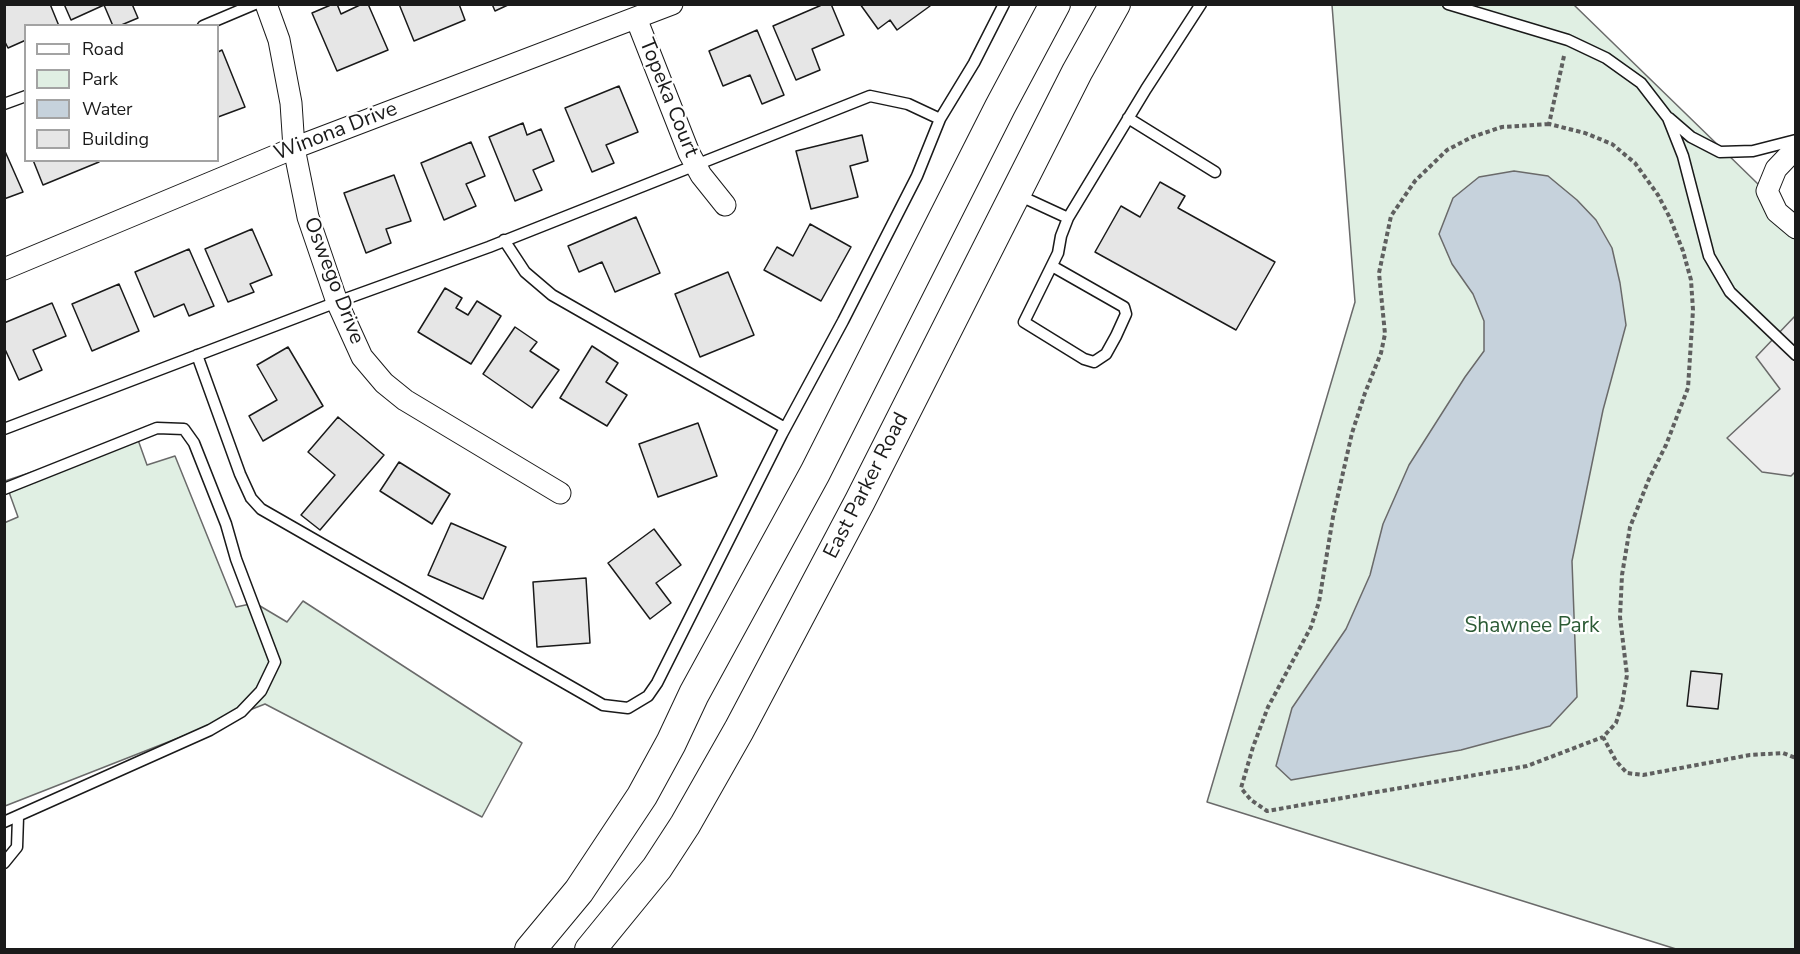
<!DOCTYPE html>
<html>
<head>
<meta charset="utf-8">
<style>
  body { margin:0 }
  #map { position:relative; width:1800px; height:954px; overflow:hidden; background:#fff; font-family:"Nunito Sans",sans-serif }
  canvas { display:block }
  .frame { position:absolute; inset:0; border:6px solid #1a1a1a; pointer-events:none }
  .legend { position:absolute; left:24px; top:24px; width:195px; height:138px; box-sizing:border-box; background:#fff; border:2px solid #a3a3a3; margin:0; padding:8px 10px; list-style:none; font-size:18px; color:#1a1a1a }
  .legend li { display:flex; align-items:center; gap:12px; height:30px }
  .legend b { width:30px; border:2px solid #a3a3a3 }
</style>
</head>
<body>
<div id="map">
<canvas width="1800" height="954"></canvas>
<div class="frame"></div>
<ul class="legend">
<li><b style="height:8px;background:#fff"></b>Road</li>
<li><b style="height:16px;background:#e0efe3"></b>Park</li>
<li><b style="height:16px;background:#c6d2dc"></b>Water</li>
<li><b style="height:16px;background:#e6e6e6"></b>Building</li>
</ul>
</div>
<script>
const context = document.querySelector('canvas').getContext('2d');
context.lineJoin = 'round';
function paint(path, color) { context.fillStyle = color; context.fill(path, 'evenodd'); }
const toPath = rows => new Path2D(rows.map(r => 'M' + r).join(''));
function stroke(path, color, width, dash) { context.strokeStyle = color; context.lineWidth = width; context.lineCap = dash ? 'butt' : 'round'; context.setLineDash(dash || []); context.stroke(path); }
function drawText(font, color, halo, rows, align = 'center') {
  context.font = font + ' "Nunito Sans",sans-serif'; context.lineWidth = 4.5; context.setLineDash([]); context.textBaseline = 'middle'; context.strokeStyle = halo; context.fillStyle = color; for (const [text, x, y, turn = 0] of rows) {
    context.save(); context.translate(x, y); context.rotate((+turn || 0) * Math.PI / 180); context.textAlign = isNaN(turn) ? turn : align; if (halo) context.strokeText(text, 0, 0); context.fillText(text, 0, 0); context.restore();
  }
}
const green = toPath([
  [1332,5,1574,5,1795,220,1795,949,1676,949,1207,802,1355,302,1332,5],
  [137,437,147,465,175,456,236,607,255,603,287,622,303,601,522,743,482,817,265,704,5,806,4,523,18,517,5,481,137,437]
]);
const parking = toPath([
  [1795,316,1795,472,1791,476,1762,472,1727,438,1780,389,1756,357,1795,316]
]);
const water = toPath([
  [1514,171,1548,176,1577,200,1596,220,1612,248,1620,283,1626,325,1603,410,1572,561,1577,697,1550,726,1461,750,1291,780,1276,766,1292,708,1346,629,1370,575,1383,524,1409,465,1465,377,1484,351,1484,321,1473,294,1452,264,1439,234,1453,198,1479,177,1514,171]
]);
const building = toPath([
  [4,4,50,4,59,26,26,26,26,40,8,48,4,40,4,4],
  [64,4,132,4,138,18,119,26,113,26,104,5,71,20,64,4],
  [333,4,337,4,341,14,362,4,368,4,388,50,337,71,312,13,333,4],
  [399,4,459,4,465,20,414,41,399,4],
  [492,4,510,4,495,11,492,4],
  [824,4,831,4,844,35,812,49,820,70,796,80,773,26,824,4],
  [860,4,929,4,930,6,897,30,890,20,878,29,860,4],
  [757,30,784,95,762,104,750,75,723,86,709,51,757,30],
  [222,50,245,107,218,117,218,52,222,50],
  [619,86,638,132,606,145,614,163,592,172,565,108,619,86],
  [523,123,527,135,541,129,554,161,533,170,542,190,515,201,489,137,523,123],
  [862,135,868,161,850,166,858,197,811,209,796,151,862,135],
  [471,142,485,176,466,184,476,206,444,220,421,163,471,142],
  [4,149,23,192,4,199,4,149],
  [33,160,98,160,99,162,43,185,33,160],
  [394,175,411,221,386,229,391,243,366,253,344,193,394,175],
  [1160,182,1185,196,1178,208,1275,262,1236,330,1095,252,1121,206,1140,217,1160,182],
  [636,217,660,273,615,292,602,262,579,272,568,246,636,217],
  [810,224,851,247,821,301,764,270,777,247,793,256,810,224],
  [252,229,272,275,250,284,254,292,228,302,205,249,252,229],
  [189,249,214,306,189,316,184,304,154,317,135,272,189,249],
  [728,272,754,335,700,357,675,294,728,272],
  [119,284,139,331,92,351,72,304,119,284],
  [445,288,462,298,456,308,468,315,477,301,501,316,471,364,418,332,445,288],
  [52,303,66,336,33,350,42,370,19,380,4,347,4,323,52,303],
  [515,327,537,342,530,351,559,370,532,408,483,374,515,327],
  [592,346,618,363,606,382,627,395,607,426,560,398,592,346],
  [288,347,323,406,263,441,249,416,277,400,257,365,288,347],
  [338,417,384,455,320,530,301,515,335,475,308,452,338,417],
  [698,423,717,476,658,497,639,444,698,423],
  [399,462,450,494,432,524,380,491,399,462],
  [451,523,506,547,483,599,428,575,451,523],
  [654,529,681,565,656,583,671,603,650,619,608,563,654,529],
  [586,578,590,643,537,647,533,582,586,578],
  [1691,671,1722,674,1718,709,1687,706,1691,671]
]);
const path = toPath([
  [1564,56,1549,124,1585,133,1612,144,1635,163,1658,195,1670,218,1683,251,1691,280,1693,310,1688,388,1666,445,1649,479,1630,527,1622,575,1620,617,1627,675,1622,704,1616,723,1603,737,1616,761,1627,773,1643,775,1750,755,1783,753,1796,758],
  [1549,124,1502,127,1472,137,1447,150,1415,181,1391,216,1379,273,1385,334,1381,353,1365,393,1352,433,1333,517,1319,602,1311,627,1268,707,1253,747,1241,788,1251,800,1267,811,1527,766,1603,737]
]);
const lane = toPath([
  [1448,4,1568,40,1606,58,1641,83,1668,118,1683,156,1709,256,1730,292,1796,355],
  [203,26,255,4],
  [4,104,26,96],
  [1128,118,1215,172],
  [1669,118,1691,137,1720,152,1753,151,1796,140],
  [1016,194,1068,218,1146,89,1201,4],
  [504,240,525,272,552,295,785,428],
  [1052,266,1124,307,1126,314,1116,336,1106,354,1094,362,1084,359,1024,322,1058,253,1061,236,1068,218],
  [197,355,240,474,251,498,261,509,603,705,628,708,648,696,657,683,782,434,843,321,917,176,940,119],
  [4,429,337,302,489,247,870,96,908,104,940,119,974,63,1004,4],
  [4,489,157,428,184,429,194,443,226,524,236,559,275,662,261,691,241,712,210,730,4,822],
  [4,863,17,847,18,817]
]);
const street = toPath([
  [266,4,279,40,291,103,294,148,308,217,337,302,362,357,384,383,405,400,560,493],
  [636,18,689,153,701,175,725,205],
  [1796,148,1776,169,1767,191,1777,212,1796,228],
  [4,269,294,148,672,4]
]);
const secondary = toPath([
  [530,950,579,891,642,796,671,743,694,694,815,473,1000,107,1055,4],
  [590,950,657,868,685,825,739,730,860,501,1077,72,1115,4]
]);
const streetNames = [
  ["Topeka Court",668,98,68],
  ["Winona Drive",336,132,-21],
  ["Oswego Drive",333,281,69],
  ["East Parker Road",867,486,-63]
];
const parkNames = [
  ["Shawnee Park",1532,627]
];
paint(green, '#e0efe3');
stroke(green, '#6a6a6a', 1.5);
paint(parking, '#ededed');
stroke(parking, '#6a6a6a', 1.5);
paint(water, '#c6d2dc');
stroke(water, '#6a6a6a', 1.5);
paint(building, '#e6e6e6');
stroke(building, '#1a1a1a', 1.5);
stroke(lane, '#1a1a1a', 13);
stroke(street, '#1a1a1a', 23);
stroke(secondary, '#1a1a1a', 32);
stroke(path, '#5f5f5f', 4, [4.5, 3]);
stroke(lane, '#fff', 10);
stroke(street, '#fff', 21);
stroke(secondary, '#fff', 30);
drawText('21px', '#1a1a1a', '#fff', streetNames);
drawText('21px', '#2b5a34', '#fff', parkNames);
</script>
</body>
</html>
